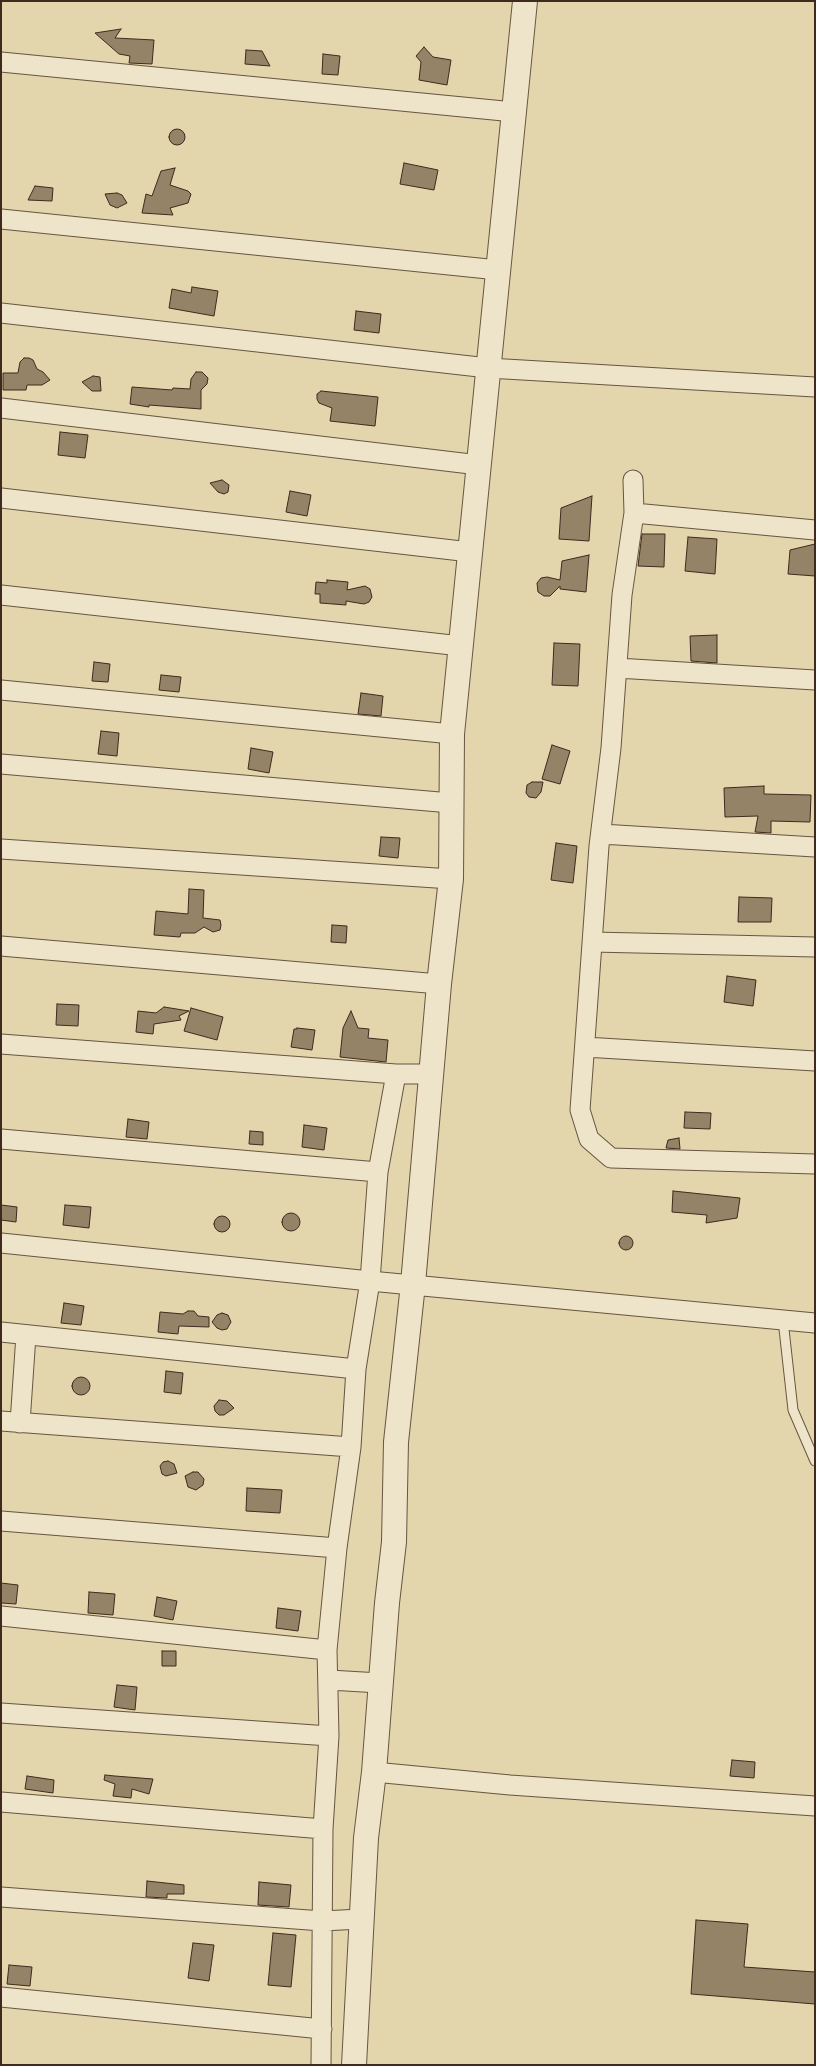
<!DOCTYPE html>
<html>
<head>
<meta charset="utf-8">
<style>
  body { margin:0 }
  #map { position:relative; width:816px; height:2066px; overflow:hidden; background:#e3d5ac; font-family:"Gentium Book Plus",serif }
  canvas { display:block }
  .frame { position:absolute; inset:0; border:2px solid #3f2a1d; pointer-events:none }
</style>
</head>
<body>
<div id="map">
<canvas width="816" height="2066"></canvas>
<div class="frame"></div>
</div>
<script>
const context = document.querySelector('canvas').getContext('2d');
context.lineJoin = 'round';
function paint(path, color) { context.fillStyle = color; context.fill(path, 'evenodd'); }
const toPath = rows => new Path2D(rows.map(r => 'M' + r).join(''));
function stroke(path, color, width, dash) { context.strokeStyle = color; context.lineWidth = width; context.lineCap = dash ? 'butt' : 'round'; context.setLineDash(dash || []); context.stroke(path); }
const building = toPath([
  [121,29,115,38,154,40,152,64,129,63,130,56,119,54,95,33,121,29],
  [424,47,433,57,451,60,447,85,419,80,421,62,416,56,424,47],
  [246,50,262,51,270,66,245,64,246,50],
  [323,54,340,56,338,75,322,74,323,54],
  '169 137a8 8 0 1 1 16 0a8 8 0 1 1-16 0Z',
  [404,163,438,170,434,190,400,184,404,163],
  [175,168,170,185,188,191,191,194,188,203,170,208,173,215,142,213,146,194,152,196,161,171,175,168],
  [35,186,53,188,52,201,28,200,35,186],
  [117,193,122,195,127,203,117,208,110,205,105,194,117,193],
  [192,287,218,291,214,316,169,308,172,289,191,293,192,287],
  [356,311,381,314,379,333,354,330,356,311],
  [24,358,29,358,33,360,37,369,43,372,50,380,42,385,27,385,26,390,3,390,3,373,18,373,20,362,24,358],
  [196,372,202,372,208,378,207,384,201,390,201,409,149,405,149,407,130,404,132,387,172,390,173,388,190,389,191,379,196,372],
  [93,376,100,377,101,391,92,391,82,382,93,376],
  [321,391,378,397,375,426,330,421,332,408,319,403,317,399,317,394,321,391],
  [60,432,88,435,85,458,58,455,60,432],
  [222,480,229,485,228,492,224,494,218,492,210,483,222,480],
  [290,491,311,495,307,516,286,512,290,491],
  [592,496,589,541,559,539,561,508,592,496],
  [642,534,665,534,664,567,638,566,642,534],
  [688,537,717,539,715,574,685,571,688,537],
  [815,544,815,576,788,574,790,550,815,544],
  [589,555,586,592,560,589,560,586,550,596,544,596,538,592,537,583,541,578,547,577,560,580,562,561,589,555],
  [327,580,348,582,347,590,365,586,370,589,372,597,369,602,364,604,346,601,346,605,320,603,320,594,315,594,316,582,327,583,327,580],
  [717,635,717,663,691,661,690,636,717,635],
  [554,643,580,644,578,686,552,685,554,643],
  [94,662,110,664,108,682,92,681,94,662],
  [161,675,181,677,179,692,159,690,161,675],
  [361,693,383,696,381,716,358,714,361,693],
  [101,731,119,733,117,756,98,754,101,731],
  [552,745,570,751,560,784,542,779,552,745],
  [251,748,273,752,269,773,248,769,251,748],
  [532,782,543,782,541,792,536,798,529,797,526,793,527,785,532,782],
  [764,786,764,794,811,795,810,822,771,821,771,833,755,832,758,816,725,817,724,788,764,786],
  [381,837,400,838,398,858,379,856,381,837],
  [556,843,577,846,573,883,551,880,556,843],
  [189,889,204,890,203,918,220,920,221,925,220,930,213,932,204,927,195,933,181,933,180,937,154,935,156,911,188,914,189,889],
  [739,897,772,898,771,922,738,922,739,897],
  [332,925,347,926,346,943,331,942,332,925],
  [727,976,756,980,753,1006,724,1002,727,976],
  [57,1004,79,1005,78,1026,56,1025,57,1004],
  [164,1007,189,1011,179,1016,181,1020,154,1024,153,1034,136,1032,138,1011,156,1013,164,1007],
  [191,1008,223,1017,217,1040,184,1031,191,1008],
  [351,1011,358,1028,369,1029,368,1038,388,1040,386,1062,340,1057,343,1028,351,1011],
  [297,1028,315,1030,312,1050,291,1047,294,1029,297,1029,297,1028],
  [685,1112,711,1113,710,1129,684,1128,685,1112],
  [128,1119,149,1122,147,1139,126,1137,128,1119],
  [304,1125,327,1128,324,1150,302,1147,304,1125],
  [250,1131,263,1132,263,1145,249,1144,250,1131],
  [679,1138,680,1149,666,1148,668,1140,679,1138],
  [673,1191,740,1198,737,1218,706,1223,707,1215,672,1212,673,1191],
  [1,1205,17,1207,16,1222,1,1220,1,1205],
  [65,1205,91,1207,89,1228,63,1225,65,1205],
  '282 1222a9 9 0 1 1 18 0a9 9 0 1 1-18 0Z',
  '214 1224a8 8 0 1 1 16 0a8 8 0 1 1-16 0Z',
  '619 1243a7 7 0 1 1 14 0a7 7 0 1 1-14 0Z',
  [64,1303,84,1306,81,1325,61,1323,64,1303],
  [188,1311,194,1311,198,1316,209,1317,209,1327,179,1326,178,1334,158,1332,160,1312,183,1314,188,1311],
  [222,1313,228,1315,231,1322,227,1329,222,1330,217,1328,212,1322,217,1315,222,1313],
  [166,1371,183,1373,181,1394,164,1392,166,1371],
  '72 1386a9 9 0 1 1 18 0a9 9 0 1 1-18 0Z',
  [219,1400,227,1401,234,1408,224,1415,219,1415,215,1411,214,1406,219,1400],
  [168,1461,174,1464,177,1473,166,1476,162,1474,160,1466,163,1462,168,1461],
  [193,1472,198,1472,204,1479,203,1485,196,1490,188,1487,185,1476,193,1472],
  [247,1488,282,1490,280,1513,246,1511,247,1488],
  [1,1583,18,1585,16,1604,1,1603,1,1583],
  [89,1592,115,1594,113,1615,88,1613,89,1592],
  [157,1597,177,1601,173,1620,154,1616,157,1597],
  [278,1608,301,1611,298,1631,276,1628,278,1608],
  [162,1651,176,1651,176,1666,162,1666,162,1651],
  [117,1685,137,1687,135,1710,114,1707,117,1685],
  [732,1760,755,1762,754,1778,730,1776,732,1760],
  [105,1775,115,1776,153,1779,149,1794,132,1789,131,1798,113,1796,115,1784,104,1780,105,1775],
  [27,1776,54,1780,53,1793,25,1789,27,1776],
  [147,1881,184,1885,184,1894,167,1894,167,1898,146,1897,147,1881],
  [259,1882,291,1885,289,1907,258,1905,259,1882],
  [696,1920,748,1924,744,1967,815,1972,815,2004,691,1994,696,1920],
  [273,1933,296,1935,291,1987,268,1985,273,1933],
  [193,1943,214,1945,209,1981,188,1978,193,1943],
  [9,1965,32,1967,30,1986,7,1984,9,1965]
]);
const service = toPath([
  [783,1320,793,1410,815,1461]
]);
const minor = toPath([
  [1,62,514,112],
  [1,219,498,270],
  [1,313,488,368,815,387],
  [1,408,479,465],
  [633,480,634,513,622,595,611,748,599,846,580,1110,589,1139,611,1158,815,1164],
  [1,498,470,552],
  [634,513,815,530],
  [1,595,461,646],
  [617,668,815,680],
  [1,690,452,734],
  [1,764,451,803],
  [601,834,815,847],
  [1,849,451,879],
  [592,942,815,947],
  [1,946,439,984],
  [1,1044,396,1074,432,1074],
  [585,1047,815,1061],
  [1,1139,378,1172],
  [1,1243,370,1281,815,1323],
  [1,1332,356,1369],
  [1,1421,351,1447],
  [20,1423,26,1335],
  [1,1521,337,1548],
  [1,1616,327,1650],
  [329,1680,380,1683],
  [1,1713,329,1736],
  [374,1772,510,1785,815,1806],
  [1,1802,323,1829],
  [1,1897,322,1921,361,1919],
  [1,1997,322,2029],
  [321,2065,323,1829,329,1736,327,1650,337,1548,351,1447,356,1369,370,1281,378,1172,396,1074]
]);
const tertiary = toPath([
  [354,2065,366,1838,374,1772,387,1603,394,1542,396,1442,413,1284,439,984,451,879,452,734,525,1]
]);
paint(building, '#948367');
stroke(building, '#3f2a1d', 1);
stroke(service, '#685541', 11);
stroke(minor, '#685541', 21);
stroke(tertiary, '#685541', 26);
stroke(service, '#ede4c9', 9);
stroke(minor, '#ede4c9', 19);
stroke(tertiary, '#ede4c9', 24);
</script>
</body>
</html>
